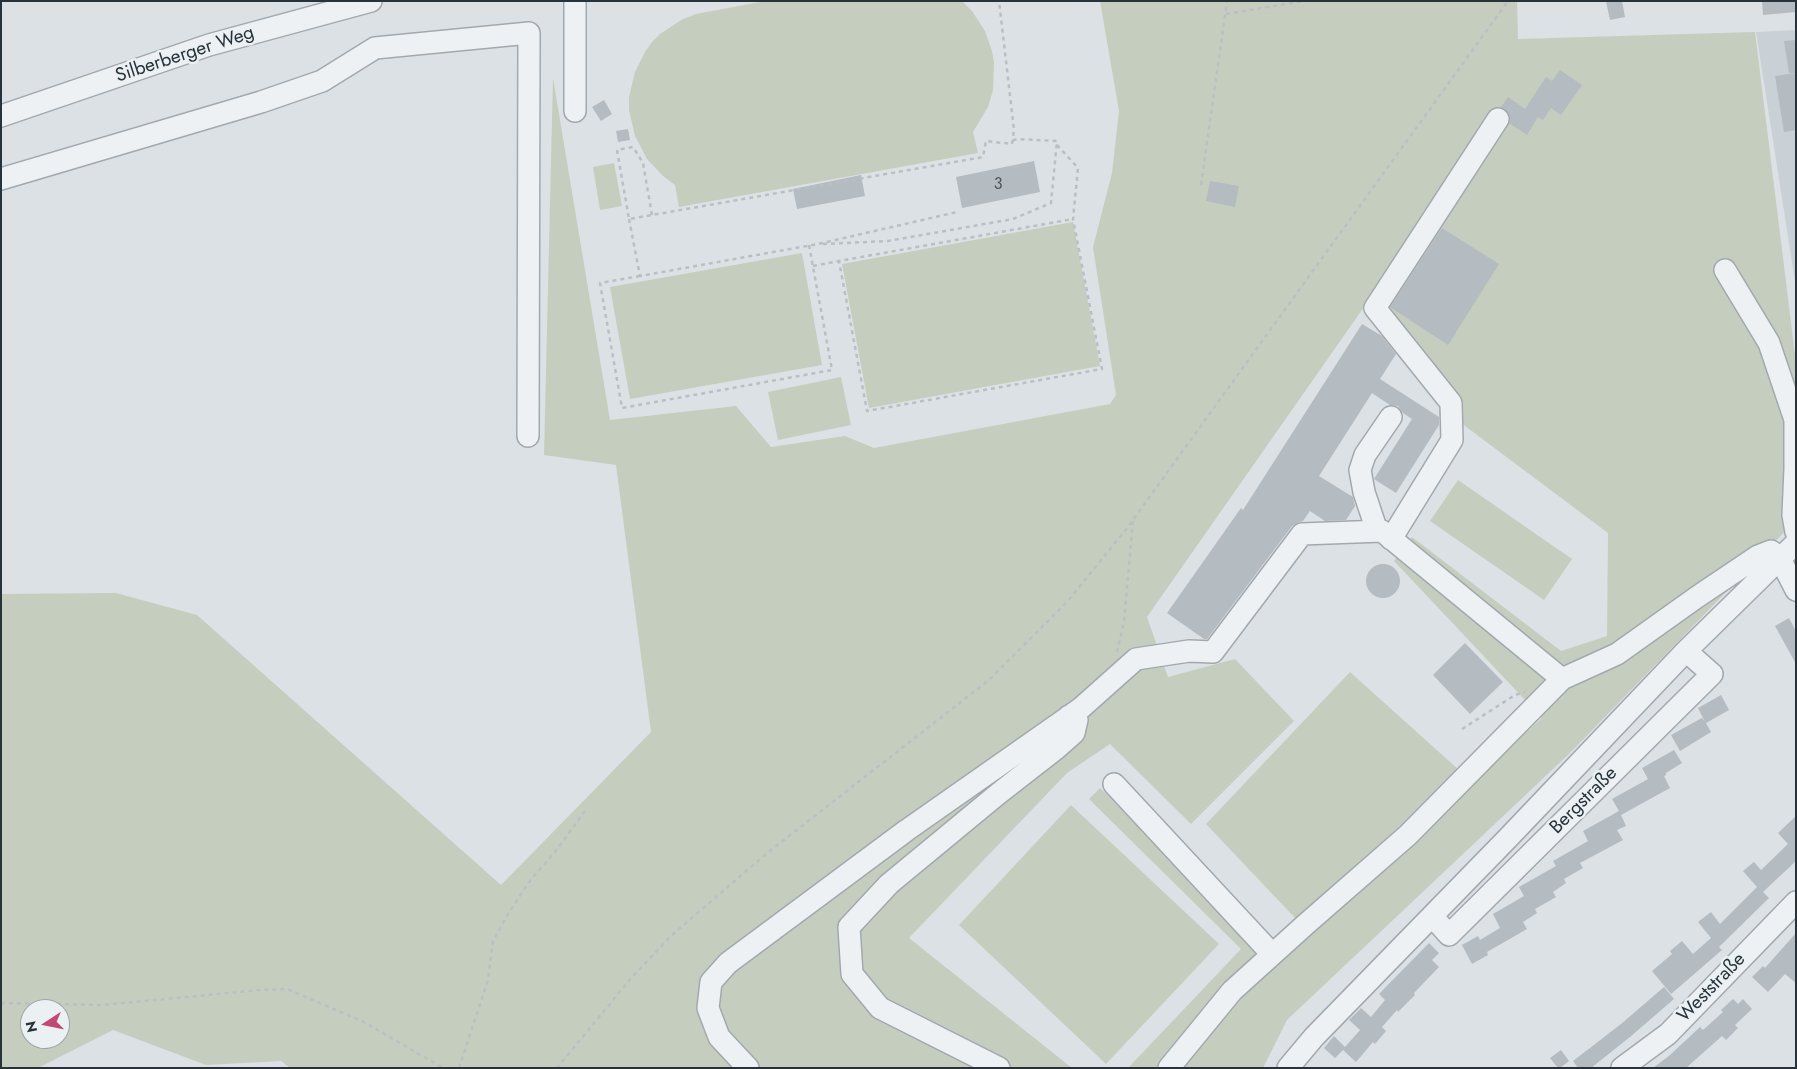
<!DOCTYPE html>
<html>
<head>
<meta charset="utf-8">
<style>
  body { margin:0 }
  #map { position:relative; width:1797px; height:1069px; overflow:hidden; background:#dce1e5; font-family:Jost,sans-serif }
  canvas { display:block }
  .frame { position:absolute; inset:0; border:2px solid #27323a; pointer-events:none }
  .north { position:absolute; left:20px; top:999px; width:50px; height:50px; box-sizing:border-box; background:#ebf0f3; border:1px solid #9da4a9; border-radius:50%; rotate:259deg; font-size:14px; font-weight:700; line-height:20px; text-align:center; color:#27323a }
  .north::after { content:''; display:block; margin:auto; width:18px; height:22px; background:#c24972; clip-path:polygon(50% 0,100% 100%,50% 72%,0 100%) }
</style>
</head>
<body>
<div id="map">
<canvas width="1797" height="1069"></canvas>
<div class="frame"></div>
<div class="north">N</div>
</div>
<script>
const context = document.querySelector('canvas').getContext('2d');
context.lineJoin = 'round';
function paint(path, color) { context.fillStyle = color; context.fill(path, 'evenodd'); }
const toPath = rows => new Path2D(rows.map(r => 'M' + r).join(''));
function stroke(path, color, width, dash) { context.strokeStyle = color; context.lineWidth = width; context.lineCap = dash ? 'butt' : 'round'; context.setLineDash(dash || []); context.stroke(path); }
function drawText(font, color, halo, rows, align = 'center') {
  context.font = font + ' Jost,sans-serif'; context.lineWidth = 5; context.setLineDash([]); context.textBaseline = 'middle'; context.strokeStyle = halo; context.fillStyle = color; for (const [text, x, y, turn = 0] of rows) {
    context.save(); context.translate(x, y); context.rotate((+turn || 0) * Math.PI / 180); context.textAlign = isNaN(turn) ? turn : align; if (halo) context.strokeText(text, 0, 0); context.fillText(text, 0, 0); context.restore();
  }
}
const built = toPath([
  [1796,30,1796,288,1756,32]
]);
const green = toPath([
  [765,1,962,1,972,11,985,31,992,51,994,62,993,90,988,107,973,132,978,153,679,207,675,185,663,176,647,159,635,136,629,110,629,97,635,72,645,52,652,42,660,34,683,19,696,14],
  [1100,1,1517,1,1518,39,1755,32,1796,363,1796,520,1569,754,1287,1020,1263,1068,1128,1068,1241,949,1089,799,1100,788,1281,957,1542,718,1394,561,1412,537,1561,651,1607,636,1608,533,1461,423,1364,307,1147,617,1168,677,1235,659,1294,721,1191,824,1110,744,1067,773,909,938,1072,1068,290,1068,281,1061,206,1065,113,1030,38,1068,1,1068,1,594,116,593,197,615,501,885,651,732,616,465,544,455,553,78,610,420,736,406,771,447,845,436,874,448,1110,404,1116,395,1093,247,1112,173,1119,111],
  [30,1009,60,1009,60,1039,30,1039],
  [614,163,622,206,600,210,593,167],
  [1073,222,1100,366,869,408,842,264],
  [802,253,822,365,630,399,610,287],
  [841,377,851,425,778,440,768,392],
  [1458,480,1572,559,1544,600,1430,521],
  [1350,672,1459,770,1382,849,1297,920,1206,824],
  [1071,805,1219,944,1106,1064,959,925]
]);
const building = toPath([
  [1606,1,1622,1,1625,17,1610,20],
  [1762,1,1796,1,1796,12,1763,15],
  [1796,40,1796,73,1789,73,1784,41],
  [1560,70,1582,85,1561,115,1551,108,1543,120,1538,117,1527,135,1509,123,1509,114,1501,107,1508,97,1525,109,1546,77,1552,81],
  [1796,73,1796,130,1784,132,1775,76],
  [604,100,612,114,601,121,592,107],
  [628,129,630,140,618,142,616,131],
  [1034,161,1040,192,962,208,956,177],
  [861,175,865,196,797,209,793,189],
  [1210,181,1239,186,1235,207,1206,201],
  [1442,228,1499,264,1448,345,1390,307],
  [1362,324,1382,336,1396,354,1380,379,1439,417,1439,425,1396,493,1374,479,1412,419,1403,413,1398,406,1390,405,1372,393,1319,476,1353,497,1355,506,1346,520,1325,521,1310,511,1303,521,1297,523,1292,526,1207,639,1204,639,1167,613,1241,508,1243,510],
  '1366 581a17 17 0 1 1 34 0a17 17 0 1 1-34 0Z',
  [1789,618,1796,631,1796,664,1775,626],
  [1465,643,1503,682,1470,714,1433,675],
  [1721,695,1729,710,1706,723,1711,732,1680,751,1671,735,1702,718,1705,722,1698,708],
  [1674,750,1682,763,1666,773,1666,775,1664,776,1670,788,1621,815,1626,826,1617,830,1623,840,1580,863,1583,868,1564,879,1566,883,1553,892,1556,897,1535,909,1537,913,1523,922,1527,929,1487,952,1488,955,1472,964,1462,945,1478,936,1480,940,1500,928,1493,914,1524,896,1519,887,1556,866,1553,861,1588,841,1583,831,1619,811,1612,799,1648,779,1642,768],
  [1796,816,1796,861,1763,892,1769,898,1719,947,1722,950,1671,994,1652,971,1672,954,1670,951,1682,941,1693,954,1711,938,1698,922,1711,912,1720,924,1757,887,1743,871,1754,862,1761,870,1788,844,1778,833],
  [1796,933,1796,983,1785,974,1768,992,1752,977,1763,966,1765,968],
  [1429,943,1439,953,1432,960,1439,967,1414,993,1415,995,1398,1012,1397,1010,1382,1027,1386,1031,1375,1044,1373,1042,1356,1062,1343,1050,1335,1058,1324,1048,1334,1036,1345,1047,1360,1030,1349,1020,1361,1008,1371,1017,1385,1000,1379,994],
  [1664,987,1674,999,1630,1037,1591,1068,1578,1068,1573,1061,1621,1024],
  [1733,999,1738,1004,1743,999,1752,1009,1735,1025,1738,1028,1726,1040,1722,1036,1686,1068,1653,1068,1670,1055,1700,1027,1703,1030,1723,1012,1721,1010],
  [1561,1050,1569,1061,1560,1068,1558,1068,1550,1058]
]);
const path = toPath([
  [1226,14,1304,1],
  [1057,145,1078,168,1073,219,1102,369,867,411,839,261,1073,219],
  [1201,185,1227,1],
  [652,215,643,163,633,147,617,150,629,219,652,215,983,157,986,141,1012,144,1014,130,999,1],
  [629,219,640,276,818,244,957,212],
  [823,244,888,241,1013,219,1051,203,1057,141,1017,139,1012,141],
  [813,266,839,261],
  [640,276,600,283,622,408,832,370,809,245],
  [1117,652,1124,621,1133,521],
  [1462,729,1515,695,1525,692],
  [1,1003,102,1005,260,990,287,989,362,1021,443,1068],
  [459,1068,488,980,493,941,508,914,529,882,555,852,585,811],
  [557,1068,632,977,672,935,766,854,989,680,1067,602,1127,528,1508,1]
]);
const minor = toPath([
  [575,1,575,111],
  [1,116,209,45,371,1],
  [1,179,261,102,322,81,375,48,529,33,528,436],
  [1725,270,1769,343,1795,420,1795,469,1793,515,1796,532],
  [1377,531,1364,492,1360,470,1365,455,1391,417],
  [1391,539,1452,440,1451,403,1375,308,1498,119],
  [1114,784,1272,954],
  [1432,916,1449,935,1712,674,1686,651],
  [748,1068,719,1037,708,1008,711,982,728,963,907,830,1081,708,1136,659,1189,651,1213,652,1302,534,1382,531,1562,679],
  [999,1068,880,1008,852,974,849,927,889,884,998,794,1057,748,1074,733,1077,720,1069,716],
  [1169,1068,1232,991,1305,925,1408,835,1562,679,1617,654,1697,597,1758,556,1771,551,1779,557,1796,590],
  [1288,1068,1314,1037,1508,838,1686,651,1796,543],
  [1622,1068,1668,1034,1796,902]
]);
const numberNames = [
  ["3",998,185]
];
const streetNames = [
  ["Silberberger Weg",185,55,-18],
  ["Bergstraße",1584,801,-45],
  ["Weststraße",1712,988,-46]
];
paint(built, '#cad1d6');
paint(green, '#c5cebe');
paint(building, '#b4bbc1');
stroke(minor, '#a2a9ae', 24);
stroke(path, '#babfc4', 2.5, [4, 4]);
stroke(minor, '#eef1f4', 21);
drawText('16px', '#4a545c', null, numberNames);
drawText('19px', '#27323a', '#ebf0f3', streetNames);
</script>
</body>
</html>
